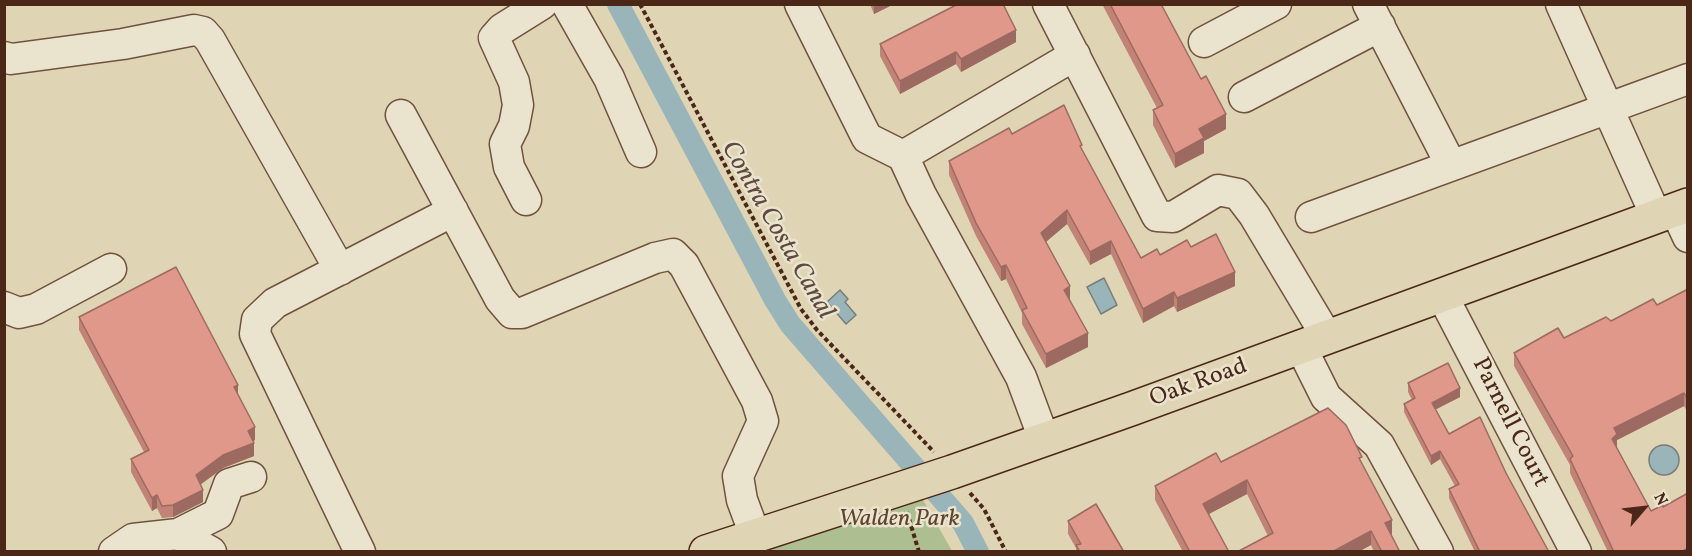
<!DOCTYPE html>
<html>
<head>
<meta charset="utf-8">
<style>
  body { margin:0 }
  #map { position:relative; width:1692px; height:556px; overflow:hidden; background:#dfd5b4; font-family:Vollkorn,serif }
  canvas { display:block }
  .frame { position:absolute; inset:0; border:6px solid #4b2718; pointer-events:none }
  .north { position:absolute; left:1614px; top:478px; width:60px; height:60px; -webkit-text-stroke:4px #eae4ce; paint-order:stroke; rotate:62deg; font-size:16px; font-weight:700; line-height:24px; text-align:center; color:#4b2718 }
  .north::after { content:''; display:block; margin:auto; width:21px; height:27px; background:#4b2718; clip-path:polygon(50% 0,100% 100%,50% 72%,0 100%) }
</style>
</head>
<body>
<div id="map">
<canvas width="1692" height="556"></canvas>
<div class="frame"></div>
<div class="north">N</div>
</div>
<script>
const context = document.querySelector('canvas').getContext('2d');
context.lineJoin = 'round';
function paint(path, color) { context.fillStyle = color; context.fill(path, 'evenodd'); }
const toPath = rows => new Path2D(rows.map(r => 'M' + r).join(''));
function stroke(path, color, width, dash) { context.strokeStyle = color; context.lineWidth = width; context.lineCap = dash ? 'butt' : 'round'; context.setLineDash(dash || []); context.stroke(path); }
function drawText(font, color, halo, rows, align = 'center') {
  context.font = font + ' Vollkorn,serif'; context.lineWidth = 5; context.setLineDash([]); context.textBaseline = 'middle'; context.strokeStyle = halo; context.fillStyle = color; for (const [text, x, y, turn = 0] of rows) {
    context.save(); context.translate(x, y); context.rotate((+turn || 0) * Math.PI / 180); context.textAlign = isNaN(turn) ? turn : align; if (halo) context.strokeText(text, 0, 0); context.fillText(text, 0, 0); context.restore();
  }
}
const green = toPath([
  [914,484,952,551,706,552]
]);
const water = toPath([
  [1104,278,1117,305,1101,314,1087,287,1104,278],
  [840,290,848,299,845,302,856,315,846,324,827,302,840,290],
  '1649 460a15 15 0 1 1 30 0a15 15 0 1 1-30 0Z'
]);
const canal = toPath([
  [618,4,775,300,790,324,963,523,978,552]
]);
const path = toPath([
  [640,4,801,309,817,330,934,452],
  [970,493,984,509,1006,552],
  [907,512,919,552]
]);
const minor = toPath([
  [567,4,609,78,641,152],
  [800,4,867,138,903,156,921,195,1021,377,1044,439],
  [1048,4,1157,216,1173,217,1218,190,1238,194,1254,215,1327,337],
  [1368,4,1451,165],
  [1561,4,1656,216],
  [1204,42,1276,4],
  [4,57,11,59,123,44,194,30,203,32,210,40,340,270],
  [1244,97,1380,26],
  [401,115,500,299,512,313,522,313,655,258,673,254,684,265,757,401,763,421,738,476,742,500,755,535],
  [903,156,1075,55],
  [526,200,509,167,505,144,514,126,518,105,514,82,494,38,502,29,542,4],
  [1675,209,1688,237],
  [1311,217,1688,79],
  [1442,295,1576,552],
  [4,307,19,313,36,309,111,269],
  [1301,347,1326,397,1379,445,1438,552],
  [178,534,218,514,229,484,251,477],
  [114,552,133,539,178,534,211,552],
  [360,552,255,334,257,320,275,303,453,211]
]);
const major = toPath([
  [706,552,952,472,1131,409,1688,205]
]);
const wall = toPath([
  [870,4,894,4,874,14],
  [1102,4,1161,4,1226,129,1204,141,1204,153,1175,168,1153,125,1153,110,1157,108],
  [1016,42,961,72,956,64,900,94,880,56,880,44],
  [1012,134,1082,150,1141,258,1191,247,1235,286,1177,312,1174,306,1143,323,1111,254,1090,265,1067,224,1046,242,1088,347,1046,368,1022,324,1022,313,1006,279,1001,281,976,236,949,175,949,161],
  [1688,289,1688,413,1684,406,1617,440,1617,448,1651,511,1688,552,1608,552,1570,473,1570,465,1514,366,1514,353,1564,338,1611,321,1657,305],
  [79,317,238,394,255,440,253,441,254,456,223,468,200,484,203,502,173,517,162,518,157,508,152,511,131,472,131,459,144,452,79,330],
  [1408,383,1460,397,1435,410,1449,434,1506,473,1549,552,1475,552,1449,498,1449,489,1455,486,1440,459,1431,465,1404,412,1404,404,1412,400,1408,392],
  [1221,462,1362,464,1391,534,1400,552,1374,552,1371,545,1358,552,1237,552,1268,536,1247,494,1209,514,1229,552,1183,552,1155,500,1155,486],
  [1068,521,1124,552,1076,552,1076,548,1068,534]
]);
const shadedWall = toPath([
  [874,4,894,4,874,14],
  [1016,30,1016,42,961,72,961,59],
  [956,52,956,64,900,94,900,81],
  [1226,114,1226,129,1204,141,1204,153,1175,168,1175,154,1199,129],
  [1067,210,1067,224,1041,246,1041,233],
  [1111,241,1111,254,1090,265,1090,252],
  [1006,265,1006,279,1001,281,1001,267],
  [1235,272,1235,286,1177,312,1177,298],
  [1070,286,1070,300,1064,290],
  [1174,292,1174,306,1143,323,1143,309],
  [1088,333,1088,347,1046,368,1046,354],
  [238,385,238,398,234,387],
  [1460,388,1460,397,1432,411,1432,403],
  [1684,393,1684,406,1617,440,1617,447,1612,453,1612,439,1614,428],
  [255,427,255,440,248,444,248,431],
  [254,443,254,456,223,468,196,488,196,475,223,455],
  [1440,451,1440,459,1431,465,1431,456],
  [1247,480,1247,494,1203,517,1203,504],
  [203,490,203,502,173,517,173,505],
  [157,495,157,508,152,511,152,498],
  [1392,520,1392,534,1385,537,1385,523],
  [1371,531,1371,545,1358,552,1332,552]
]);
const building = toPath([
  [958,4,1003,4,1016,30,961,59,956,52,900,81,880,44,958,4],
  [1110,4,1161,4,1201,79,1206,76,1226,114,1199,129,1204,138,1175,154,1153,110,1163,105,1110,4],
  [1064,105,1082,145,1080,146,1141,258,1157,249,1160,255,1187,240,1191,247,1216,234,1235,272,1177,298,1174,292,1143,309,1111,241,1090,252,1067,210,1041,233,1070,286,1064,290,1088,333,1046,354,1022,310,1027,308,1006,265,1001,267,976,223,949,161,1009,128,1012,134,1064,105],
  [176,267,238,385,234,387,255,427,248,431,254,443,223,455,196,475,203,490,173,505,162,506,157,495,152,498,131,459,149,450,79,317,176,267],
  [1688,289,1688,400,1684,393,1614,428,1617,434,1612,439,1651,511,1663,505,1663,507,1688,493,1688,548,1681,552,1614,552,1570,459,1573,456,1514,353,1558,328,1564,338,1606,317,1611,321,1653,299,1657,305,1688,289],
  [1448,363,1460,388,1432,403,1449,434,1480,417,1506,473,1549,552,1480,552,1449,489,1459,484,1440,451,1431,456,1404,404,1415,398,1408,383,1448,363],
  [1328,408,1346,425,1362,457,1359,458,1392,520,1385,523,1400,552,1382,552,1371,531,1332,552,1237,552,1273,533,1247,480,1203,504,1229,552,1190,552,1155,486,1216,453,1221,462,1328,408],
  [1096,504,1124,552,1080,552,1076,545,1081,544,1068,521,1096,504]
]);
const streetNames = [
  ["Oak Road",1199,384,-20],
  ["Parnell Court",1509,423,63]
];
const parkNames = [
  ["Walden Park",899,521]
];
const waterNames = [
  ["Contra Costa Canal",776,231,60]
];
paint(green, '#adbe90');
paint(water, '#99b5b9');
stroke(water, '#7a7c79', 1.5);
stroke(canal, '#99b5b9', 22);
stroke(minor, '#70523f', 33);
stroke(major, '#4b2718', 36);
stroke(path, '#4b2718', 4, [4.5, 3]);
stroke(minor, '#eae4ce', 30);
stroke(major, '#dfd5b4', 33);
paint(wall, '#c08376');
paint(shadedWall, '#9c6a60');
paint(building, '#df9889');
stroke(building, '#9c6a60', 1.5);
drawText('24px', '#4b2718', '#eae4ce', streetNames);
drawText('italic 24px', '#5f4530', '#eae4ce', parkNames);
drawText('italic 26px', '#5e4a40', '#eae4ce', waterNames);
</script>
</body>
</html>
